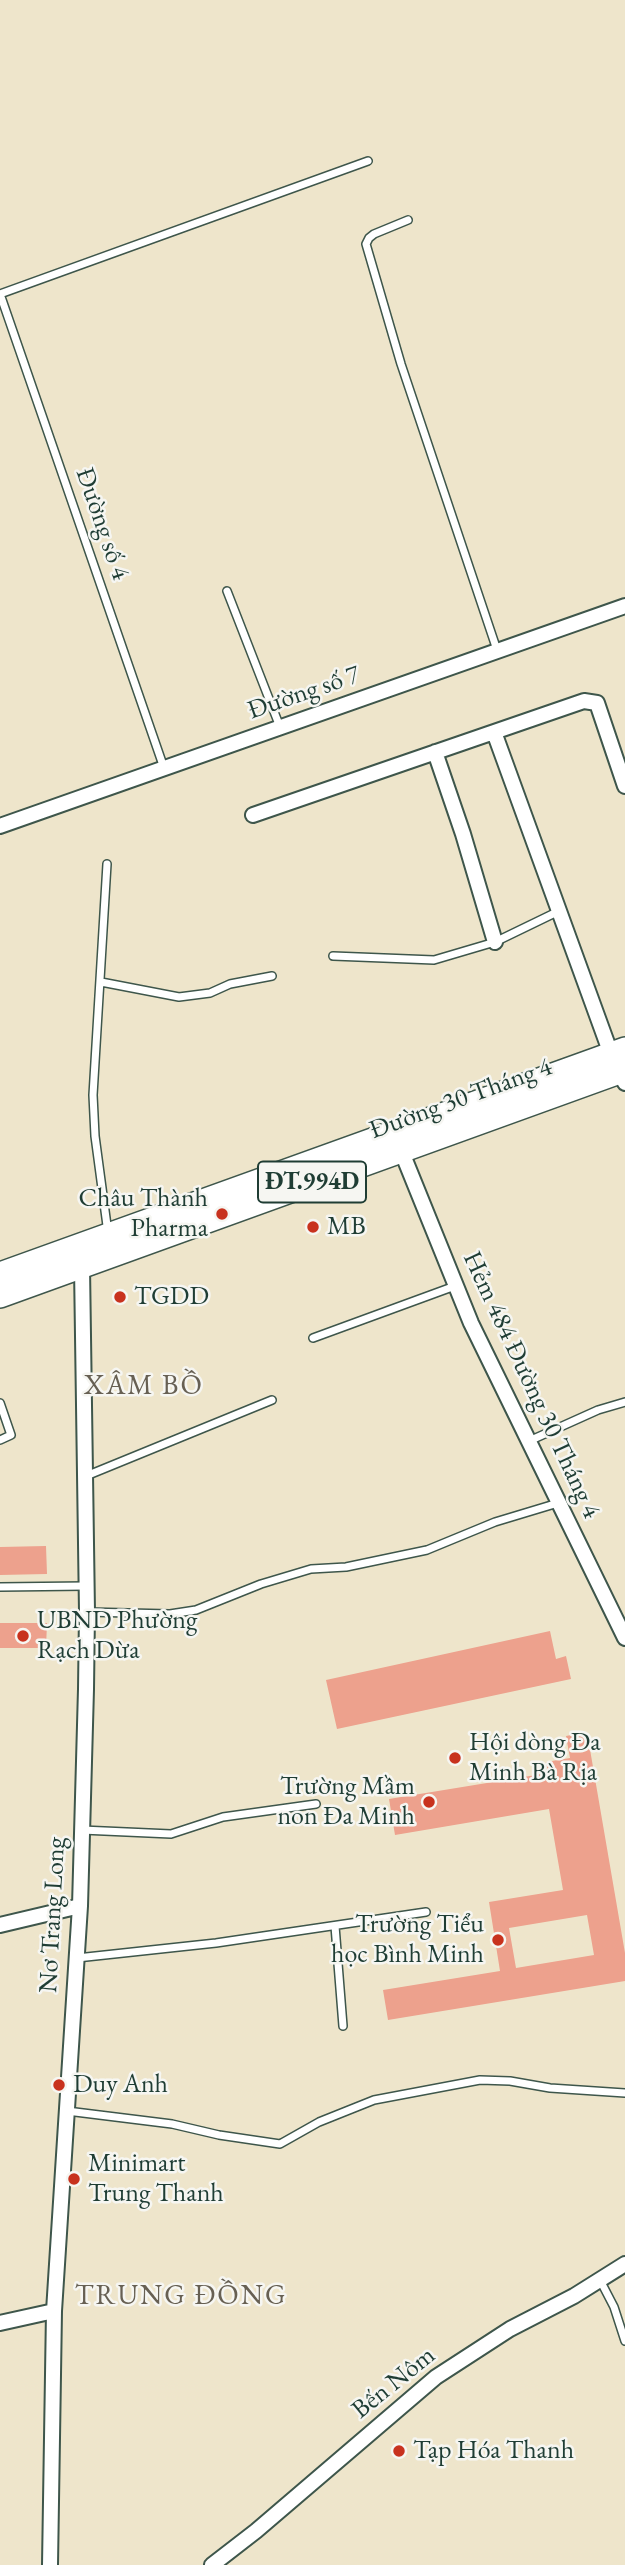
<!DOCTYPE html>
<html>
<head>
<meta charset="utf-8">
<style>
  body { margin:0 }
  canvas { display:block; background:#eee5cb }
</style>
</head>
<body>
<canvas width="625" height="2565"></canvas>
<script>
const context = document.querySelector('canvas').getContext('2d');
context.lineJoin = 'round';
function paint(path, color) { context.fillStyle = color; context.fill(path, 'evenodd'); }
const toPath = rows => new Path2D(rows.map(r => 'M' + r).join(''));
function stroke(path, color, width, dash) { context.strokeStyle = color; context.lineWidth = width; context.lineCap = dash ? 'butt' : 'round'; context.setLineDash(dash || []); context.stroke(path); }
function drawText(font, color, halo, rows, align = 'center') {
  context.font = font + ' "EB Garamond",serif'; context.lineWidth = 5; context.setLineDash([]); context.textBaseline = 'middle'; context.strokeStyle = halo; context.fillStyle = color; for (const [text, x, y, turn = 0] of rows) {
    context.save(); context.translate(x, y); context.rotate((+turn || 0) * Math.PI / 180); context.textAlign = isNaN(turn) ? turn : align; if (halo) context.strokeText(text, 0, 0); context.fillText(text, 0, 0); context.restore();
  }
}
const building = toPath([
  [46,1546,47,1574,0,1575,0,1547],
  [0,1623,47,1623,46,1648,0,1648],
  [550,1631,556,1659,566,1656,571,1679,337,1729,326,1680],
  [587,1732,625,1953,625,1981,388,2020,383,1990,500,1971,489,1902,563,1890,549,1809,395,1835,389,1799,548,1773,546,1762,570,1758,566,1736],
  [587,1915,594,1955,516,1968,509,1928]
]);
const service = toPath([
  [408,220,374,234,369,238,366,244,401,364,497,650],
  [0,294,164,768],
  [0,294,368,161],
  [227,591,280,727],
  [107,864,93,1095,95,1136,108,1233],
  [333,956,434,960,495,942,559,911],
  [101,982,179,997,210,993,230,984,272,976],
  [313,1338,455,1286],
  [0,1403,11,1435,0,1440],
  [529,1441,598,1410,625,1402],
  [86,1476,272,1400],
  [0,1587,86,1586],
  [87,1612,170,1614,196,1610,261,1584,311,1569,346,1567,427,1550,495,1522,558,1503],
  [82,1830,171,1834,223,1817,316,1804],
  [335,1926,343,2026],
  [77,1958,216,1943,426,1912],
  [67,2111,172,2124,219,2135,280,2144,319,2122,374,2100,480,2080,510,2081,550,2088,625,2093],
  [600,2280,614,2307,625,2341]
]);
const minor = toPath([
  [494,732,611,1054,625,1083],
  [435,752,463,834,495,942],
  [253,815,584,701,597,703,625,786],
  [0,826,625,606],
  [401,1150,471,1323,625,1638],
  [0,1925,80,1906],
  [0,2323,54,2311],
  [50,2565,54,2311,80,1906,86,1689,87,1612,82,1267],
  [212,2565,256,2531,436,2377,510,2329,574,2296,625,2264]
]);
const primary = toPath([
  [0,1274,625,1049],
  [0,1296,625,1070]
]);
const markers = [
  [222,1214,7,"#c8321e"],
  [313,1227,7,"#c8321e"],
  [120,1297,7,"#c8321e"],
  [23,1636,7,"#c8321e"],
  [455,1758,7,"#c8321e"],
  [429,1802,7,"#c8321e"],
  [498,1940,7,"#c8321e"],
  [59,2085,7,"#c8321e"],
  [74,2179,7,"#c8321e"],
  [399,2451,7,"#c8321e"]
];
const shields = [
  [312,1182,108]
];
const shieldNames = [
  ["ĐT.994D",312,1182]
];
const streetNames = [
  ["Đường số 4",102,524,71],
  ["Đường số 7",304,693,-19],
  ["Đường 30 Tháng 4",461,1099,-20],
  ["Hẻm 484 Đường 30 Tháng 4",531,1385,65],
  ["Nơ Trang Long",53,1915,-87],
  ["Bến Nôm",394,2383,-39]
];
const poiNames = [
  ["Châu Thành",208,1199,"right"],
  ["Pharma",208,1229,"right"],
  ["MB",327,1227],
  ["TGDD",134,1297],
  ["UBND Phường",37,1621],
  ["Rạch Dừa",37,1651],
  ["Hội dòng Đa",469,1743],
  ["Minh Bà Rịa",469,1773],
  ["Trường Mầm",415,1787,"right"],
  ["non Đa Minh",415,1817,"right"],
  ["Trường Tiểu",484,1925,"right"],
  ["học Bình Minh",484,1955,"right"],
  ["Duy Anh",73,2085],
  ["Minimart",88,2164],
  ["Trung Thanh",88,2194],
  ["Tạp Hóa Thanh",413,2451]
];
const neighbourhoodNames = [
  ["XÂM BỒ",144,1386],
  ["TRUNG ĐỒNG",181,2296]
];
paint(building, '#eda18d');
stroke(service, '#3e564b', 10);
stroke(minor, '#3e564b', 18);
stroke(primary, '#3e564b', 26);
stroke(service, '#fff', 7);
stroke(minor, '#fff', 14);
stroke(primary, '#fff', 23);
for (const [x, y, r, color] of markers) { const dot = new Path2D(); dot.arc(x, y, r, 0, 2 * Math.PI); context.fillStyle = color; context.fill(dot); stroke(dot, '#f6f6f2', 2.5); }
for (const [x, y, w] of shields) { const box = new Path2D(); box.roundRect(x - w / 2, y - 20.5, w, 41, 5); context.fillStyle = '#f6f6f2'; context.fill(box); stroke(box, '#1f3d34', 2); }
drawText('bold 24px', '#1f3d34', null, shieldNames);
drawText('26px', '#1f3d34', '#f6f6f2', streetNames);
drawText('26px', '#1f3d34', '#f6f6f2', poiNames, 'left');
context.letterSpacing = '2px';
drawText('28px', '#676053', '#f6f6f2', neighbourhoodNames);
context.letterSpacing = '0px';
</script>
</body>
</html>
